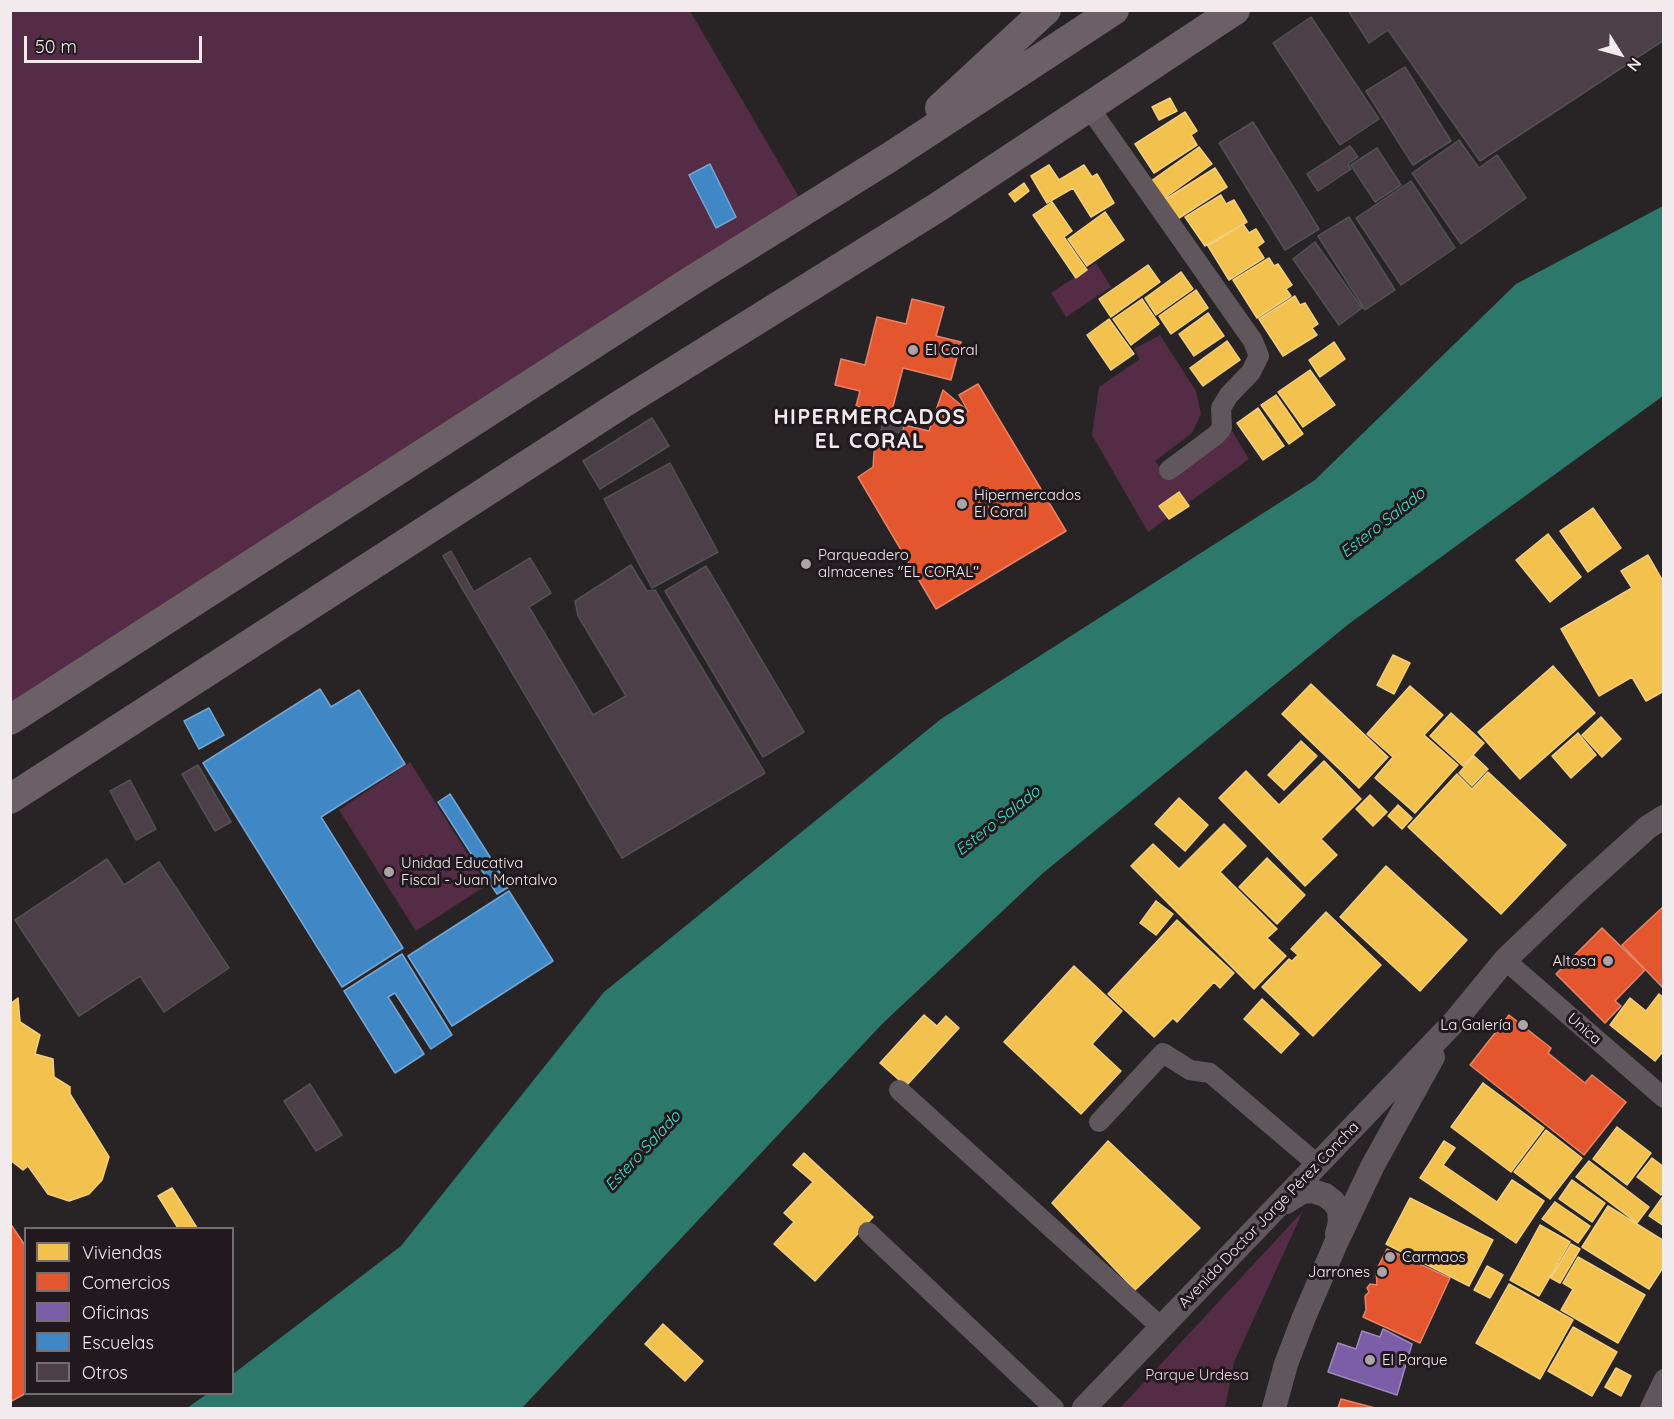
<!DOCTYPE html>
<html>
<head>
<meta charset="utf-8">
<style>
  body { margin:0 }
  #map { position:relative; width:1674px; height:1419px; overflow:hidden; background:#282426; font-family:Quicksand,sans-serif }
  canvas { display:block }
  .frame { position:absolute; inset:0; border:12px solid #f1ebee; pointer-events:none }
  .legend { position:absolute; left:24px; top:1227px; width:210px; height:168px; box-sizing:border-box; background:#21191d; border:2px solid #746d71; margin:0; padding:8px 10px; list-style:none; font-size:18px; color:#f1ebee }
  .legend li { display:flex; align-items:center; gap:12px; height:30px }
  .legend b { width:30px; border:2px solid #746d71 }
  .north { position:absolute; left:1590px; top:24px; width:60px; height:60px; -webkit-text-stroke:4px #21191d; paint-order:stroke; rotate:127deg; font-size:16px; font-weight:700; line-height:24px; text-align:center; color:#f1ebee }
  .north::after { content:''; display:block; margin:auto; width:21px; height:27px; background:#f1ebee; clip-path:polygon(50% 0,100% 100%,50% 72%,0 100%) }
  .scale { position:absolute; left:24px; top:36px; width:178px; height:27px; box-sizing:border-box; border:3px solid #f1ebee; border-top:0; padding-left:8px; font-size:18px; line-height:21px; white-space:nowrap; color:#f1ebee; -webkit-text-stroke:4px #21191d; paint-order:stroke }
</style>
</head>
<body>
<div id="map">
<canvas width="1674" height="1419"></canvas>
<div class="frame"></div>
<ul class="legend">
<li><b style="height:16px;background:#f2c14e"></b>Viviendas</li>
<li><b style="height:16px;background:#e4572e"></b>Comercios</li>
<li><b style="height:16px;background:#7b5ea7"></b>Oficinas</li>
<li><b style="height:16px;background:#3f88c5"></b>Escuelas</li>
<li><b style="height:16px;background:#4c3f47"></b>Otros</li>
</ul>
<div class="north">N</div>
<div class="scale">50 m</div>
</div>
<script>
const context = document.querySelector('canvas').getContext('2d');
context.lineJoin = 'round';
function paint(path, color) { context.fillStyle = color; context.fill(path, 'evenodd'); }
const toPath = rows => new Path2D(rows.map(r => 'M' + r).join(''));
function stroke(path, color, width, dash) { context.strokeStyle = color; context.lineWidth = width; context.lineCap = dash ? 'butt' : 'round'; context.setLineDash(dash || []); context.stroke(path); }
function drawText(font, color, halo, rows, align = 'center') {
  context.font = font + ' Quicksand,sans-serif'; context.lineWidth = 6; context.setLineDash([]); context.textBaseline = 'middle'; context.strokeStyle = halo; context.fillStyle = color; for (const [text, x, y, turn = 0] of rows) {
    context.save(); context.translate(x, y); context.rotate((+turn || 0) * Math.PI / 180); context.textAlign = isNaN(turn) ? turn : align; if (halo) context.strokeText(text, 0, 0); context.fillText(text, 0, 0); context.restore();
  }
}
const green = toPath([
  [11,11,690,11,799,197,11,702],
  [1096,263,1111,287,1066,317,1051,293],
  [1160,335,1196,391,1201,414,1192,433,1155,461,1166,475,1232,431,1249,459,1148,532,1092,435,1099,387,1140,359,1134,349],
  [410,762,487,885,416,931,339,810],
  [1303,1211,1234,1362,1225,1408,1120,1408]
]);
const water = toPath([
  [1663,206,1663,396,1350,623,1043,873,882,1024,522,1408,187,1408,207,1394,232,1394,233,1374,401,1246,604,992,941,719,1315,480,1516,284]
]);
const homes = toPath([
  [1170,98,1177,111,1159,120,1152,107,1170,98],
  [1185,112,1197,131,1191,135,1197,145,1154,173,1135,144,1185,112],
  [1199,147,1212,164,1163,199,1151,181,1199,147],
  [1049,165,1059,180,1084,165,1092,177,1097,174,1114,203,1091,217,1073,188,1047,203,1031,176,1049,165],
  [1215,168,1227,187,1176,220,1164,200,1215,168],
  [1024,183,1029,191,1015,202,1009,194,1024,183],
  [1221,195,1226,204,1234,200,1247,222,1205,246,1185,217,1221,195],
  [1052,202,1072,231,1064,237,1087,270,1076,278,1033,215,1052,202],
  [1105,212,1124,240,1087,266,1068,239,1105,212],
  [1243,224,1249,233,1256,229,1264,242,1257,247,1264,258,1229,280,1208,246,1243,224],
  [1269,258,1274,266,1278,264,1292,285,1286,289,1291,296,1257,318,1233,280,1269,258],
  [1148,265,1160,282,1111,317,1099,299,1148,265],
  [1181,272,1193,289,1156,315,1145,298,1181,272],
  [1196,290,1208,308,1171,334,1159,316,1196,290],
  [1295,296,1300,305,1305,303,1318,324,1312,328,1317,335,1283,356,1259,319,1295,296],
  [1142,299,1159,324,1131,345,1113,319,1142,299],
  [1208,313,1224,336,1194,356,1179,334,1208,313],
  [1109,319,1134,354,1111,370,1087,335,1109,319],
  [1227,341,1240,360,1203,386,1190,368,1227,341],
  [1334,342,1345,359,1320,377,1309,360,1334,342],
  [1310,370,1335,405,1303,427,1278,392,1310,370],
  [1276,395,1303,434,1289,444,1261,405,1276,395],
  [1258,408,1284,446,1263,460,1237,423,1258,408],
  [1179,492,1189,506,1169,519,1159,506,1179,492],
  [1593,508,1621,548,1588,572,1560,531,1593,508],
  [1548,534,1581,577,1550,602,1516,560,1548,534],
  [1648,555,1664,583,1664,691,1646,701,1632,677,1599,696,1561,629,1632,588,1621,571,1648,555],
  [1393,655,1410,663,1394,694,1377,685,1393,655],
  [1553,666,1595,713,1520,779,1478,732,1553,666],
  [1311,684,1388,757,1359,788,1282,714,1311,684],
  [1410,686,1443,715,1424,735,1458,765,1415,813,1375,778,1393,757,1367,734,1410,686],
  [1451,713,1484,743,1463,766,1430,736,1451,713],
  [1601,717,1621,739,1602,757,1582,735,1601,717],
  [1578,733,1596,755,1571,778,1552,756,1578,733],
  [1301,741,1317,756,1284,790,1268,775,1301,741],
  [1474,756,1488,769,1472,786,1459,773,1474,756],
  [1324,761,1361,799,1321,839,1337,855,1305,886,1219,798,1246,771,1279,805,1324,761],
  [1488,772,1566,845,1501,914,1408,827,1457,774,1472,789,1488,772],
  [1370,795,1387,812,1373,826,1356,809,1370,795],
  [1179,798,1208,825,1185,851,1155,824,1179,798],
  [1398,805,1412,818,1402,829,1388,816,1398,805],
  [1224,824,1246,846,1220,872,1277,929,1267,938,1286,956,1254,989,1131,866,1153,844,1179,869,1224,824],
  [1267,858,1305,895,1277,924,1239,887,1267,858],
  [1386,866,1467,940,1420,991,1340,917,1386,866],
  [1156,901,1173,914,1156,935,1140,923,1156,901],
  [1326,912,1381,965,1313,1036,1262,987,1289,959,1292,961,1298,955,1291,949,1326,912],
  [1177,920,1234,973,1220,988,1214,982,1177,1022,1173,1018,1154,1037,1108,994,1177,920],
  [1074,966,1122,1011,1092,1044,1121,1071,1081,1114,1004,1042,1074,966],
  [1659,994,1664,998,1664,1050,1655,1061,1610,1025,1630,998,1646,1011,1659,994],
  [18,998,20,1022,40,1035,35,1054,53,1059,54,1077,70,1087,70,1094,109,1157,102,1180,89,1194,69,1201,48,1194,28,1166,23,1170,10,1160,10,1004,18,998],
  [1262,999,1299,1034,1281,1053,1244,1019,1262,999],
  [924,1015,937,1026,946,1016,959,1028,906,1086,880,1063,924,1015],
  [1483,1083,1544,1128,1511,1172,1451,1127,1483,1083],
  [1617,1127,1651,1153,1627,1185,1593,1159,1617,1127],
  [1546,1130,1582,1158,1550,1199,1514,1172,1546,1130],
  [1108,1141,1200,1228,1135,1290,1052,1203,1108,1141],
  [1444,1141,1455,1148,1443,1165,1497,1202,1512,1180,1544,1201,1516,1243,1420,1178,1444,1141],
  [804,1153,873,1217,815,1281,774,1244,794,1222,784,1213,813,1182,793,1165,804,1153],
  [1652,1158,1664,1167,1664,1192,1661,1195,1637,1177,1652,1158],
  [1589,1161,1649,1207,1637,1223,1576,1177,1589,1161],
  [1572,1180,1605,1203,1592,1222,1559,1199,1572,1180],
  [172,1188,197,1228,178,1228,158,1196,172,1188],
  [1664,1195,1664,1226,1649,1216,1664,1195],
  [1410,1198,1493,1240,1469,1286,1386,1244,1410,1198],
  [1555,1202,1590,1226,1578,1243,1542,1219,1555,1202],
  [1608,1206,1664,1241,1664,1266,1649,1289,1582,1247,1608,1206],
  [1540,1225,1570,1242,1539,1296,1510,1280,1540,1225],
  [1571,1244,1580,1249,1560,1283,1551,1278,1571,1244],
  [1578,1257,1645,1295,1618,1343,1561,1310,1573,1289,1563,1283,1578,1257],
  [1487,1266,1503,1275,1490,1298,1474,1290,1487,1266],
  [1509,1284,1573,1320,1540,1379,1476,1343,1509,1284],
  [663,1324,703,1361,685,1381,645,1344,663,1324],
  [1573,1327,1617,1352,1592,1396,1548,1371,1573,1327],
  [1616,1368,1631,1376,1621,1396,1605,1387,1616,1368]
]);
const shops = toPath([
  [912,299,944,307,936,336,961,342,951,380,903,368,891,414,856,406,860,391,835,385,841,359,865,365,877,317,906,324,912,299],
  [978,384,1066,531,936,609,858,477,873,467,875,440,899,445,904,425,929,431,943,390,968,411,959,395,978,384],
  [1664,906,1664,989,1622,945,1664,906],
  [1602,928,1645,970,1615,1001,1621,1006,1605,1023,1556,974,1602,928],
  [1509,1015,1551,1048,1548,1053,1585,1083,1592,1075,1626,1102,1584,1155,1470,1065,1509,1015],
  [10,1223,26,1247,26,1393,10,1402,10,1223],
  [1387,1249,1450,1278,1420,1343,1363,1317,1366,1310,1365,1296,1369,1292,1367,1288,1370,1284,1377,1285,1376,1271,1387,1249],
  [1341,1399,1375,1408,1338,1408,1341,1399]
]);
const offices = toPath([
  [1383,1329,1412,1344,1397,1395,1328,1372,1338,1343,1356,1349,1362,1331,1380,1337,1383,1329]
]);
const schools = toPath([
  [710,164,736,217,716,228,689,175,710,164],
  [320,689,331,707,359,690,405,764,321,817,403,948,342,987,203,763,320,689],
  [209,708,224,735,199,749,184,721,209,708],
  [450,794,509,887,497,894,438,802,450,794],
  [509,891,553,961,452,1026,408,956,509,891],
  [402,954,452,1035,431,1049,395,993,388,997,424,1054,395,1073,344,991,402,954]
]);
const building = toPath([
  [1348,10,1664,10,1664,40,1480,161,1388,30,1369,43,1348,10],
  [1311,17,1379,119,1340,145,1273,43,1311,17],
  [1405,67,1451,141,1413,165,1366,91,1405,67],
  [1253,122,1319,229,1285,250,1219,143,1253,122],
  [1459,140,1479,168,1497,155,1526,198,1461,244,1412,173,1459,140],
  [1350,146,1358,157,1348,164,1351,169,1318,191,1307,174,1350,146],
  [1377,148,1401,185,1375,202,1351,165,1377,148],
  [1411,181,1455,248,1401,285,1356,218,1411,181],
  [1349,217,1395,290,1365,310,1318,236,1349,217],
  [1315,242,1362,308,1339,325,1293,259,1315,242],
  [652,418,669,446,600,489,583,461,652,418],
  [884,419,903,423,901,433,881,430,884,419],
  [670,463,718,552,652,588,604,499,670,463],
  [451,551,474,592,530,558,551,593,529,607,593,715,626,696,578,616,575,601,631,565,647,591,655,590,765,773,622,858,443,556,451,551],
  [706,566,804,732,763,757,665,591,706,566],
  [198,765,231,822,215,831,182,774,198,765],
  [130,780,156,829,136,840,110,791,130,780],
  [107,859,124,885,159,862,229,968,164,1012,140,976,79,1016,15,920,107,859],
  [310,1084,342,1135,316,1151,284,1101,310,1084]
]);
const minor = toPath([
  [1088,106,1253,341,1259,356,1251,372,1229,395,1221,408,1222,428,1216,435,1169,470],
  [1505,960,1664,1098],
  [899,1090,1161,1327],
  [1099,1122,1163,1053,1190,1070,1210,1073,1317,1164],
  [868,1232,1054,1408],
  [1650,1408,1664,1379]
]);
const tertiary = toPath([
  [1286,1202,1302,1192,1312,1191,1325,1195,1334,1202,1339,1210,1340,1222,1337,1234],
  [1084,1408,1454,1022,1505,960,1578,890,1648,827,1664,817],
  [1274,1408,1286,1364,1304,1317,1336,1243,1372,1167,1433,1057]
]);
const primary = toPath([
  [940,108,1046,10],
  [10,720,691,281,890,157,1114,10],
  [10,799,620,405,938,207,1235,10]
]);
const markers = [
  [913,350,6,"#aba5a8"],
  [962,504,6,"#aba5a8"],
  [806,564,6,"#aba5a8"],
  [389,872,6,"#aba5a8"],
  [1608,961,6,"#aba5a8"],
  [1523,1025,6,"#aba5a8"],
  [1390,1257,6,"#aba5a8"],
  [1382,1272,6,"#aba5a8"],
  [1370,1360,6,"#aba5a8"]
];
const poiNames = [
  ["El Coral",925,350],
  ["Hipermercados",974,495],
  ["El Coral",974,512],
  ["Parqueadero",818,555],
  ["almacenes \"EL CORAL\"",818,572],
  ["Unidad Educativa",401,863],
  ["Fiscal - Juan Montalvo",401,880],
  ["Altosa",1596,961,"right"],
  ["La Galería",1511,1025,"right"],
  ["Carmaos",1402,1257],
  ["Jarrones",1370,1272,"right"],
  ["El Parque",1382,1360]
];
const streetNames = [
  ["Unica",1584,1029,41],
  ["Avenida Doctor Jorge Pérez Concha",1269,1215,-46]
];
const parkNames = [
  ["Parque Urdesa",1197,1375]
];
const waterNames = [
  ["Estero Salado",1383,523,-38],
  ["Estero Salado",998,821,-38],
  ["Estero Salado",643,1151,-47]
];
const districtNames = [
  ["HIPERMERCADOS",870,418],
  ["EL CORAL",870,442]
];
paint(green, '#552c45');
paint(water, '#2c796c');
paint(homes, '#f2c14e');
stroke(homes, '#f2ce7e', 1.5);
paint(shops, '#e4572e');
stroke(shops, '#e88368', 1.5);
paint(offices, '#7b5ea7');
stroke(offices, '#9e88bc', 1.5);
paint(schools, '#3f88c5');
stroke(schools, '#74a6d1', 1.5);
paint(building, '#4c3f47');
stroke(building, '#535052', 1.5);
stroke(minor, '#60575c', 20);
stroke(tertiary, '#60575c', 24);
stroke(primary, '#6c6067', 30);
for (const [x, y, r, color] of markers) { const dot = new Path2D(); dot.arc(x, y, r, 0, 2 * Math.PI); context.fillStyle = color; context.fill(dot); stroke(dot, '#21191d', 2); }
drawText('15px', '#f1ebee', '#21191d', poiNames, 'left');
drawText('15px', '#f1ebee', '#21191d', streetNames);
drawText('15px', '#f6cee4', '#21191d', parkNames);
drawText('italic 16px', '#43e3c9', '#21191d', waterNames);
context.letterSpacing = '1.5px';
drawText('bold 21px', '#f1ebee', '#21191d', districtNames);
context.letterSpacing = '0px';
</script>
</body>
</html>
